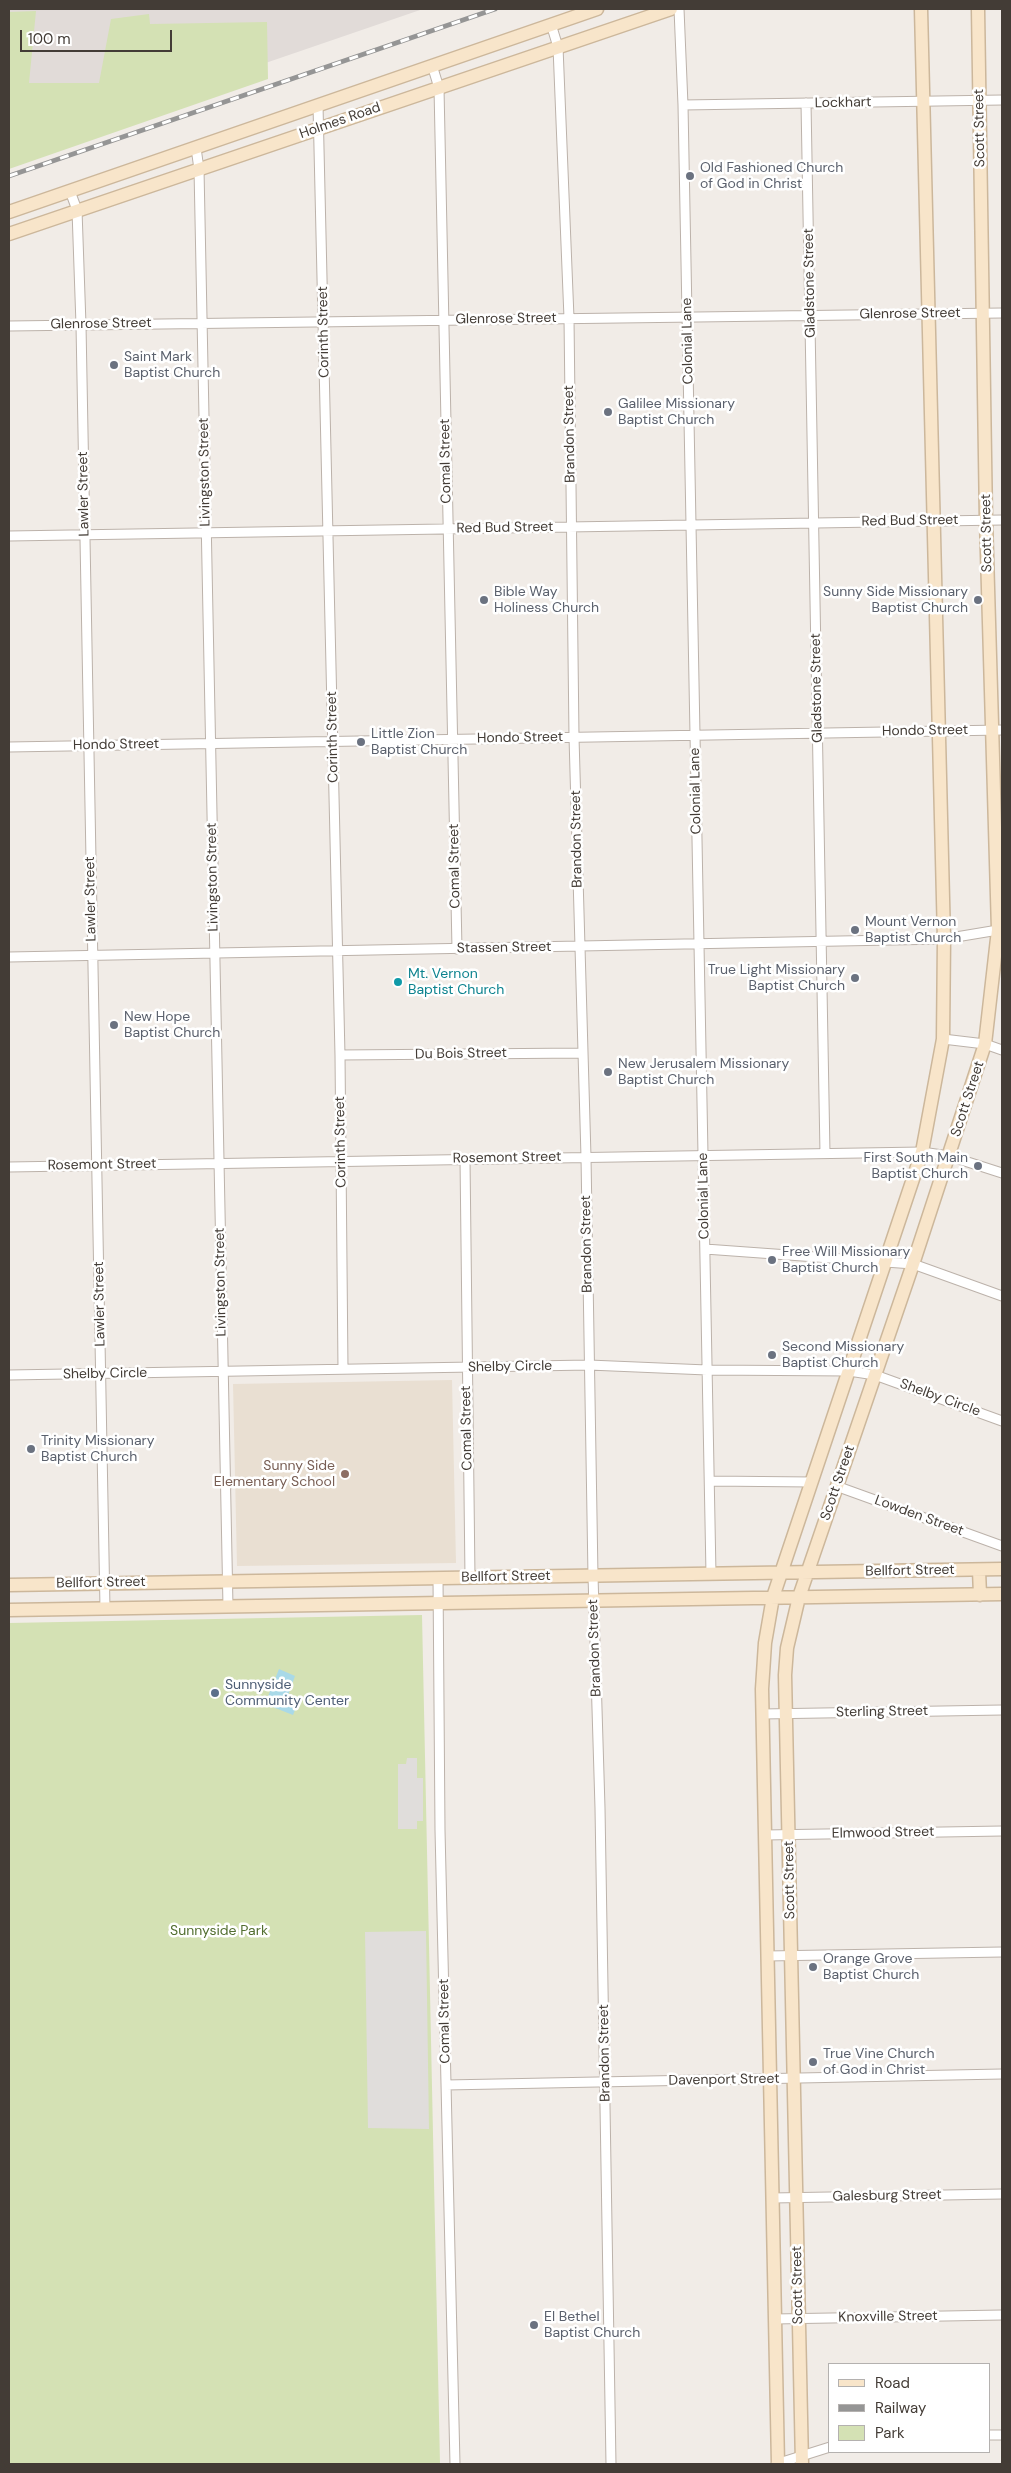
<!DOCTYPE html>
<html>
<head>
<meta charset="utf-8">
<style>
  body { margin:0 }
  #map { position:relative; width:1011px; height:2473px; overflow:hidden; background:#f1ece7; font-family:"DM Sans",sans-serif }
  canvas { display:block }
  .frame { position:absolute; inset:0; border:10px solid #433c36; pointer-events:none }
  .legend { position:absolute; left:828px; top:2363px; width:162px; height:90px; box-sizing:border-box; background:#fff; border:1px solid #b4b1af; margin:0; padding:6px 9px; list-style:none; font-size:15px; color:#433c36 }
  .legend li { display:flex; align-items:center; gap:10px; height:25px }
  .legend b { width:25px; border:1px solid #b4b1af }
  .scale { position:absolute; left:20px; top:30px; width:152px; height:22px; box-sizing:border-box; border:2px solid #433c36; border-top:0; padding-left:6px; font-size:15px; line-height:18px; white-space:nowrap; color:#433c36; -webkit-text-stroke:4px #fff; paint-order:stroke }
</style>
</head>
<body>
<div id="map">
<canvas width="1011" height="2473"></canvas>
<div class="frame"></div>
<ul class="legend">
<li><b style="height:6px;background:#f8e5ca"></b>Road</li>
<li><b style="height:6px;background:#959595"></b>Railway</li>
<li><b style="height:14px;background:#d4e1b4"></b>Park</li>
</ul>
<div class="scale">100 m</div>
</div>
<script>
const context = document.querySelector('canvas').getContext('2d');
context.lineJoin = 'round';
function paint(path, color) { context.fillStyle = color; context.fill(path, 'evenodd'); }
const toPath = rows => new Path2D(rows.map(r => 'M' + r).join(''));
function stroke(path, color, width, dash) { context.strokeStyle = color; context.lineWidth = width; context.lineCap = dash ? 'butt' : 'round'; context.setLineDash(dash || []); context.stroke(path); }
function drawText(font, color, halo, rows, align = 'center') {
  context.font = font + ' "DM Sans",sans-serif'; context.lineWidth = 5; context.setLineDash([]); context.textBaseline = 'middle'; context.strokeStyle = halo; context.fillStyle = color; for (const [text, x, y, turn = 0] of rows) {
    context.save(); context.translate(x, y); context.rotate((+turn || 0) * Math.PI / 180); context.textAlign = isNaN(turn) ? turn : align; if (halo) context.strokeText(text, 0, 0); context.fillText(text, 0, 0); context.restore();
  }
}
const industrial = toPath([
  [9,9,423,9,9,151]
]);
const education = toPath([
  [452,1380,456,1563,237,1566,233,1384]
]);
const green = toPath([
  [36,11,29,83,99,83,111,19,149,14,150,24,267,22,268,79,9,169,9,12],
  [422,1615,440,2464,9,2464,9,1623]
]);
const parking = toPath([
  [407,1758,417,1758,417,1778,423,1778,423,1821,417,1821,417,1829,398,1829,398,1764,406,1764],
  [426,1931,429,2129,368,2128,365,1932]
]);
const water = toPath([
  [279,1669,295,1676,287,1698,298,1702,293,1715,265,1704]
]);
const street = toPath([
  [679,9,683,105,711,1574],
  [551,24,558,47,569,318,574,737,586,1157,593,1576,600,1808,611,2464],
  [432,65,439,88,457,949],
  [806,103,825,1153],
  [318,105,340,1055,343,1369],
  [683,105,1002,100],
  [196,148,199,169,228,1606],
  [70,191,77,210,81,325,105,1608],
  [9,326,1002,313],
  [9,536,1002,520],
  [9,747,1002,730],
  [9,957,944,939,998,930],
  [943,1039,985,1044,1002,1050],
  [340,1055,583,1053],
  [465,1159,470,1577],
  [9,1167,922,1152,949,1156,1002,1173],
  [705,1249,913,1264,1002,1296],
  [9,1375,589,1365,707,1370,849,1371,875,1375,1002,1421],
  [710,1481,812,1482],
  [836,1486,1002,1546],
  [438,1578,440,1830,455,2464],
  [762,1714,1002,1710],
  [765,1835,1002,1831],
  [767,1956,1002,1952],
  [446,2085,1002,2074],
  [772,2198,1002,2194],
  [774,2319,1002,2315],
  [990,2435,1002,2435],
  [776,2464,830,2447]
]);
const secondary = toPath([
  [9,212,597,9],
  [9,234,671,9],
  [979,1570,980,1595],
  [9,1585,1002,1569],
  [9,1610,1002,1594],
  [778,2464,762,1689,765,1643,773,1597,922,1152,943,1039,944,939,921,9],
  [802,2464,785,1675,787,1648,799,1597,913,1264,985,1044,998,930,986,520,978,9]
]);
const rail = toPath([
  [9,176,495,9]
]);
const markers = [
  [690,176,5,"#6b7280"],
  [114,365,5,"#6b7280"],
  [608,412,5,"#6b7280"],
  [484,600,5,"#6b7280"],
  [978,600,5,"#6b7280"],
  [361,742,5,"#6b7280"],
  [855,930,5,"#6b7280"],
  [855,978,5,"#6b7280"],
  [398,982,5,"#0f9aa8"],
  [114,1025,5,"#6b7280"],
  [608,1072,5,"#6b7280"],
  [978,1166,5,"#6b7280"],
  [772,1260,5,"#6b7280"],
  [772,1355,5,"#6b7280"],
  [31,1449,5,"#6b7280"],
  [345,1474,5,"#8d6e63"],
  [215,1693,5,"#5c6f8a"],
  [813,1967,5,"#6b7280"],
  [813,2062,5,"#6b7280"],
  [534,2325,5,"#6b7280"]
];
const streetNames = [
  ["Lockhart",843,103,-1],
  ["Holmes Road",340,121,-19],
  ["Scott Street",980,128,-91],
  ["Gladstone Street",810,283,-91],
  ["Glenrose Street",910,314,-1],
  ["Glenrose Street",506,319,-1],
  ["Glenrose Street",101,324,-1],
  ["Corinth Street",324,332,-91],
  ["Colonial Lane",688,341,-91],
  ["Brandon Street",570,434,-91],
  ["Comal Street",446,461,-91],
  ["Livingston Street",205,472,-91],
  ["Lawler Street",84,494,-91],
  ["Red Bud Street",910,521,-1],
  ["Red Bud Street",505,528,-1],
  ["Scott Street",987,533,-91],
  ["Gladstone Street",817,688,-91],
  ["Hondo Street",925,731,-1],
  ["Corinth Street",333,737,-91],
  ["Hondo Street",520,738,-1],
  ["Hondo Street",116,745,-1],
  ["Colonial Lane",696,791,-91],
  ["Brandon Street",577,839,-91],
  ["Comal Street",455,866,-91],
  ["Livingston Street",213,877,-91],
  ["Lawler Street",91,899,-91],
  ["Stassen Street",504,948,-1],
  ["Du Bois Street",461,1054,-1],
  ["Scott Street",968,1099,-72],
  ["Corinth Street",341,1142,-91],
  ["Rosemont Street",507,1158,-1],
  ["Rosemont Street",102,1165,-1],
  ["Colonial Lane",704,1196,-91],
  ["Brandon Street",587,1244,-91],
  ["Livingston Street",221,1282,-91],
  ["Lawler Street",100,1304,-91],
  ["Shelby Circle",510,1367,-1],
  ["Shelby Circle",105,1374,-1],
  ["Shelby Circle",940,1398,20],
  ["Comal Street",467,1428,-91],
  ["Scott Street",838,1483,-71],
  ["Lowden Street",919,1516,20],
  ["Bellfort Street",910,1571,-1],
  ["Bellfort Street",506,1577,-1],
  ["Bellfort Street",101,1583,-1],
  ["Brandon Street",595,1648,-92],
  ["Sterling Street",882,1712,-1],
  ["Elmwood Street",883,1833,-1],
  ["Scott Street",790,1880,-91],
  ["Comal Street",445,2021,-91],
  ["Brandon Street",605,2053,-91],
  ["Davenport Street",724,2080,-1],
  ["Galesburg Street",887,2196,-1],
  ["Scott Street",798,2285,-91],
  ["Knoxville Street",888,2317,-1]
];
const worshipNames = [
  ["Old Fashioned Church",700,168],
  ["of God in Christ",700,184],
  ["Saint Mark",124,357],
  ["Baptist Church",124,373],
  ["Galilee Missionary",618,404],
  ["Baptist Church",618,420],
  ["Bible Way",494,592],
  ["Holiness Church",494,608],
  ["Sunny Side Missionary",968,592,"right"],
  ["Baptist Church",968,608,"right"],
  ["Little Zion",371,734],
  ["Baptist Church",371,750],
  ["Mount Vernon",865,922],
  ["Baptist Church",865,938],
  ["True Light Missionary",845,970,"right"],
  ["Baptist Church",845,986,"right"],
  ["New Hope",124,1017],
  ["Baptist Church",124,1033],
  ["New Jerusalem Missionary",618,1064],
  ["Baptist Church",618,1080],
  ["First South Main",968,1158,"right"],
  ["Baptist Church",968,1174,"right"],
  ["Free Will Missionary",782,1252],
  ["Baptist Church",782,1268],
  ["Second Missionary",782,1347],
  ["Baptist Church",782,1363],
  ["Trinity Missionary",41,1441],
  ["Baptist Church",41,1457],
  ["Orange Grove",823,1959],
  ["Baptist Church",823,1975],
  ["True Vine Church",823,2054],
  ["of God in Christ",823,2070],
  ["El Bethel",544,2317],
  ["Baptist Church",544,2333]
];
const cultureNames = [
  ["Mt. Vernon",408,974],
  ["Baptist Church",408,990]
];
const educationNames = [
  ["Sunny Side",335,1466],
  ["Elementary School",335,1482]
];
const serviceNames = [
  ["Sunnyside",225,1685],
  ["Community Center",225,1701]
];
const parkNames = [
  ["Sunnyside Park",219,1931]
];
paint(industrial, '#e1dbd8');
paint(education, '#e9dfd2');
paint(green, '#d4e1b4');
paint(parking, '#e0dddb');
paint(water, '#a9d9e8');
stroke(street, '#bcb2aa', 11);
stroke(secondary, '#ccb79b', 15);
stroke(street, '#fff', 9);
stroke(secondary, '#f8e5ca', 12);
stroke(rail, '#959595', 5);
stroke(rail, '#fff', 3, [9]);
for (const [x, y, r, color] of markers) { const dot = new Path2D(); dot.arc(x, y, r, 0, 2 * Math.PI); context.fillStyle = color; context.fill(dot); stroke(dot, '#fff', 2); }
drawText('14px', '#433c36', '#fff', streetNames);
drawText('14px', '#5b616d', '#fff', worshipNames, 'left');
drawText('14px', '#0d838f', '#fff', cultureNames, 'left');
drawText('14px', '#785e54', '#fff', educationNames, 'right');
drawText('14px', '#4e5e75', '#fff', serviceNames, 'left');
drawText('14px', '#526e30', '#fff', parkNames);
</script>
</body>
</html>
